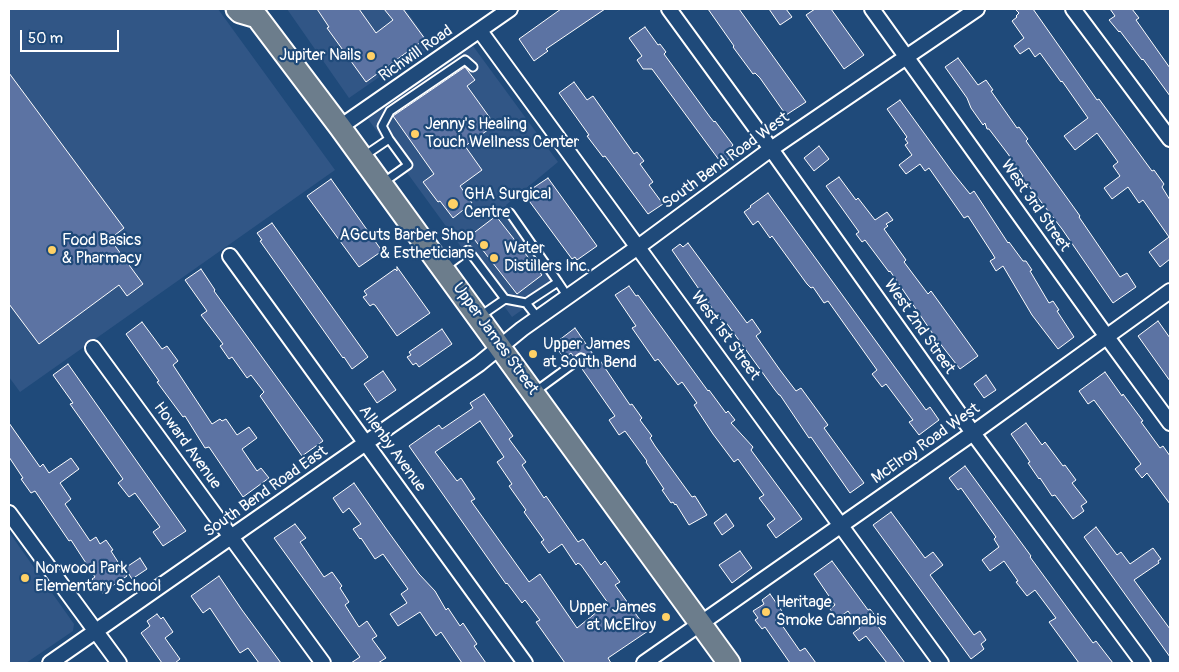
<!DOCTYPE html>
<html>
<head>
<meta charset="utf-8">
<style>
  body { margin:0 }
  #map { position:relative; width:1179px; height:672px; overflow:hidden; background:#1f4a7a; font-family:Pangolin,sans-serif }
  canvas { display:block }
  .frame { position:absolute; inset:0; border:10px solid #fff; pointer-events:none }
  .scale { position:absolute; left:20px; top:30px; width:99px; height:22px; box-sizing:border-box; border:2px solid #fff; border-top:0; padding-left:6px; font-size:15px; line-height:18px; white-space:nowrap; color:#fff; -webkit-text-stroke:4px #1f4a7a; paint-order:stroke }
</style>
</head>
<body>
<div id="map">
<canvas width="1179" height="672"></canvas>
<div class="frame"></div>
<div class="scale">50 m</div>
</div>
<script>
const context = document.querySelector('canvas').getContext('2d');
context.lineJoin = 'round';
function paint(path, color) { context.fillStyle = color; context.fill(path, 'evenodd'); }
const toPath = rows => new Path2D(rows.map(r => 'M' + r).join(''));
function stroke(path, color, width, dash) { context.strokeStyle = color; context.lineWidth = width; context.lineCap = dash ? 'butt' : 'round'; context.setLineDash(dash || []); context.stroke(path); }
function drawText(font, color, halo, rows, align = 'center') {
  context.font = font + ' Pangolin,sans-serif'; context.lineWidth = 4.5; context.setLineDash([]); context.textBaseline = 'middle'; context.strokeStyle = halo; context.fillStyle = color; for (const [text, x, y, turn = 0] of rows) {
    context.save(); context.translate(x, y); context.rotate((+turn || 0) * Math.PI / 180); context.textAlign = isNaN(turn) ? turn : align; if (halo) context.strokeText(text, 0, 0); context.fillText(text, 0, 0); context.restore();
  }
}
const built = toPath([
  [9,9,218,9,335,170,20,392,9,377],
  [287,9,405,9,433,48,401,62,349,98],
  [473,46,558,162,506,205,560,283,512,317,368,119],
  [9,532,74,624,73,631,26,663,9,663]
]);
const building = toPath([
  [317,9,359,9,376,33,393,20,384,9,403,9,425,39,366,82,327,28,329,27,317,9],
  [561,9,605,9,546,49,548,51,534,61,519,39,561,9],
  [708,9,739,9,806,102,786,115,760,78,755,73,753,74,733,47,734,46,708,9],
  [769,9,786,9,792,17,780,25,769,9],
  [815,9,831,9,864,55,844,69,806,15,815,9],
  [1015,9,1033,9,1097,100,1099,99,1152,171,1154,170,1164,184,1162,187,1170,200,1170,259,1160,267,1149,252,1169,237,1143,200,1139,203,1128,187,1112,199,1104,188,1120,176,1113,166,1118,162,1097,133,1075,150,1064,136,1088,118,1062,81,1061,82,1040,53,1035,57,1029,48,1020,54,1014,46,1024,38,1012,21,1017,17,1016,16,1019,13,1015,9],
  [1110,9,1132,9,1139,18,1136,20,1170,68,1170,96,1143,59,1142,60,1120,31,1119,32,1109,20,1115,16,1110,9],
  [645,27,658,45,660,44,666,52,664,54,710,117,714,122,715,121,733,145,728,151,732,156,722,164,652,69,643,69,637,60,642,56,629,38,645,27],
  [958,58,978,85,986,80,993,90,991,91,1017,128,1019,127,1028,139,1026,141,1080,216,1079,217,1120,277,1127,273,1136,287,1113,303,1062,229,1022,177,1023,176,1008,154,989,129,987,129,985,123,983,125,971,108,967,98,945,67,958,58],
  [465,67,475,80,467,86,495,125,465,146,482,170,460,186,472,203,453,218,440,201,438,202,423,182,434,174,393,116,465,67],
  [9,73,124,228,110,239,143,284,127,296,119,285,39,344,9,304,9,73],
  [574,82,587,100,593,96,634,154,637,152,644,161,640,164,653,182,649,185,663,204,648,214,608,160,605,156,603,157,587,136,589,135,559,93,574,82],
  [900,100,953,173,970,194,974,191,1008,243,1009,242,1023,261,1026,261,1032,270,1030,271,1049,303,1053,301,1059,310,1057,311,1074,337,1058,349,1032,315,1003,266,996,271,990,261,995,258,992,253,968,216,964,218,929,168,925,171,920,164,906,174,899,165,912,155,905,145,908,143,905,139,907,137,887,109,900,100],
  [819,146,829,159,814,171,804,158,819,146],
  [839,177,856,200,858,198,875,220,887,212,893,220,886,224,888,226,884,229,906,260,904,262,928,294,931,291,978,356,960,369,935,337,890,271,889,272,865,240,862,242,856,234,859,232,826,186,839,177],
  [548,178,597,246,577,260,575,257,572,259,524,194,548,178],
  [331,179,382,251,359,267,307,196,331,179],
  [768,193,926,410,930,407,939,420,919,435,909,422,913,420,886,384,882,387,872,374,877,370,828,301,824,303,813,287,811,288,807,284,772,236,770,238,758,221,753,225,744,212,751,207,750,206,768,193],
  [496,216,542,275,517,294,471,235,496,216],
  [272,223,368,357,352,369,344,357,343,358,260,241,262,240,257,233,272,223],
  [688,243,747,323,752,319,761,332,756,336,780,370,796,391,801,388,828,425,824,428,864,483,850,493,811,437,809,438,780,395,779,395,775,390,725,321,723,323,714,311,672,250,680,244,683,247,688,243],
  [397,267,430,313,397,336,375,305,373,304,370,306,363,297,367,295,364,291,395,269,397,271,397,267],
  [201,269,215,290,214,291,323,441,302,456,260,396,264,392,251,375,247,378,232,357,229,359,220,346,223,344,201,315,207,311,185,280,201,269],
  [629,286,636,296,638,295,708,391,709,390,726,413,728,411,735,420,731,423,753,447,751,450,802,519,776,538,767,525,775,519,759,498,764,495,738,459,734,462,713,434,694,405,697,403,682,382,678,385,658,359,655,361,632,328,636,326,615,295,629,286],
  [1158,321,1170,338,1170,381,1138,336,1158,321],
  [142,322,162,349,167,346,178,361,173,365,212,424,220,419,222,421,226,419,237,435,249,427,257,438,242,449,257,471,261,468,269,478,243,497,209,447,205,448,185,416,183,417,157,382,159,381,126,334,142,322],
  [575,328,597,360,599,359,630,405,632,404,642,418,640,420,652,436,650,438,655,446,692,497,695,496,707,515,689,525,676,504,675,505,673,502,671,503,662,490,664,489,646,462,647,461,625,431,619,435,609,420,615,416,580,366,586,361,585,354,580,353,574,357,571,353,564,358,554,344,575,328],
  [442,329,452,344,419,367,416,363,413,365,407,357,411,355,409,352,442,329],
  [68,364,186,531,163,546,153,532,160,527,135,493,129,497,118,483,123,479,70,404,73,403,53,375,68,364],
  [383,371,396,390,377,403,364,384,383,371],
  [1105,372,1122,396,1123,394,1143,421,1141,422,1160,448,1163,446,1170,456,1170,504,1147,473,1142,478,1135,469,1141,464,1094,400,1088,404,1079,391,1105,372],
  [986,375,996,390,984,398,974,384,986,375],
  [484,394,513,436,509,439,526,462,522,465,544,498,546,496,578,542,583,539,601,565,605,561,620,582,615,585,648,631,608,658,611,663,565,663,536,622,540,620,525,600,522,603,507,583,506,584,409,446,439,425,442,429,473,408,470,403,484,394],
  [480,421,504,457,497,462,512,484,509,486,526,510,524,512,544,540,541,542,549,553,562,544,576,565,578,563,581,565,608,603,577,628,540,574,529,582,471,501,475,499,461,478,457,481,435,452,480,421],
  [9,423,40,467,43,464,49,473,71,458,79,469,60,483,71,499,65,504,90,541,96,537,100,544,106,540,113,550,111,551,127,576,102,593,92,579,95,577,71,540,69,541,35,491,31,493,21,479,23,478,9,457,9,423],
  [1026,423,1042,445,1045,442,1063,466,1065,465,1076,480,1072,483,1087,502,1081,506,1084,511,1073,519,1055,495,1052,496,1040,478,1039,479,1028,463,1030,462,1026,456,1011,434,1026,423],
  [965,466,1031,556,1030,557,1093,643,1096,641,1113,663,1079,663,1049,622,1056,618,1035,590,1027,596,1016,582,1018,581,1004,561,990,571,982,560,999,547,994,539,996,537,961,488,958,490,949,478,965,466],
  [354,483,387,530,419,574,435,591,446,610,448,608,460,626,463,623,477,644,474,646,486,663,462,663,441,632,436,636,420,612,398,626,390,614,407,603,401,594,408,589,383,554,375,559,361,538,360,539,353,529,361,524,349,508,343,513,333,498,354,483],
  [891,512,925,558,933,552,943,565,930,575,974,635,980,631,986,640,981,644,984,649,971,659,873,525,891,512],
  [726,514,734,526,722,535,714,523,726,514],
  [295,524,306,538,300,542,324,577,332,572,342,586,340,588,349,602,345,605,359,627,367,621,377,636,372,639,386,658,378,663,351,663,360,657,274,538,295,524],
  [1096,527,1117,555,1121,552,1130,564,1153,548,1161,559,1158,561,1159,563,1134,580,1170,629,1170,657,1084,537,1096,527],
  [740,551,752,568,732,583,719,565,740,551],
  [140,558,147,569,132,579,125,568,140,558],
  [832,561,868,610,870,609,877,618,875,619,878,623,877,625,905,663,887,663,866,636,859,641,853,633,860,628,848,611,837,619,830,609,835,605,814,574,832,561],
  [219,576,242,610,281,663,259,663,248,648,240,653,210,608,203,613,191,596,219,576],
  [770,594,784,614,777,618,800,651,805,648,816,663,790,663,765,627,762,629,755,620,758,618,753,611,764,604,762,600,770,594],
  [157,614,161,619,163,617,173,632,165,638,180,659,175,663,162,663,141,633,150,626,147,621,157,614]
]);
const service = toPath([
  [389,139,382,126,390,111,465,60,473,67],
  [364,156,389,139,408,165,384,182],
  [510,213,558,282],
  [444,268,468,250,505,299,479,317],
  [505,299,526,303],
  [538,318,526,303,558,282,568,297],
  [536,391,581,358]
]);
const minor = toPath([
  [669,9,771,149,973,433,1143,663],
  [872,9,1107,337,1170,423],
  [1073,9,1170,139],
  [480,31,941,663],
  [340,127,510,9],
  [230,256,525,663],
  [93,348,323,663],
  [9,513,119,663],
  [50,663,479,364,522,329,638,247,771,149,977,9],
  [644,663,973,433,1170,291]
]);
const primary = toPath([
  [237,9,240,12,257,17,340,127,729,663]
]);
const markers = [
  [371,56,5,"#ffd166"],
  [415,134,5,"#ffd166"],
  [453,204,6,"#ffd166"],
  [484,245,5,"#ffd166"],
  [52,250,5,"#ffd166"],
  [494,258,5,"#ffd166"],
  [533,354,5,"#ffd166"],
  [25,578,5,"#ffd166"],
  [766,612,5,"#ffd166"],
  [666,617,5,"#ffd166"]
];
const streetNames = [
  ["Richwill Road",416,54,-35],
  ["South Bend Road West",726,161,-36],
  ["West 3rd Street",1035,206,55],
  ["West 2nd Street",919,327,55],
  ["West 1st Street",725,336,54],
  ["Upper James Street",495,339,54],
  ["McElroy Road West",926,444,-35],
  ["Howard Avenue",187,446,54],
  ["Allenby Avenue",392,449,54],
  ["South Bend Road East",266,492,-35]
];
const poiNames = [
  ["Jupiter Nails",361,56,"right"],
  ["Jenny's Healing",425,125],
  ["Touch Wellness Center",425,143],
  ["GHA Surgical",464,195],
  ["Centre",464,213],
  ["AGcuts Barber Shop",474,236,"right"],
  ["& Estheticians",474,254,"right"],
  ["Food Basics",62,241],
  ["& Pharmacy",62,259],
  ["Water",504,249],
  ["Distillers Inc.",504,267],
  ["Upper James",543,345],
  ["at South Bend",543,363],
  ["Norwood Park",35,569],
  ["Elementary School",35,587],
  ["Heritage",776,603],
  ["Smoke Cannabis",776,621],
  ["Upper James",656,608,"right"],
  ["at McElroy",656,626,"right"]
];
paint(built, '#315686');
paint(building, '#5c73a3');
stroke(building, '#fff', 1);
stroke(service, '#fff', 11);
stroke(minor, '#fff', 18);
stroke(primary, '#fff', 25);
stroke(service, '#1f4a7a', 7);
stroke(minor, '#1f4a7a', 14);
stroke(primary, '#6c7d8c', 21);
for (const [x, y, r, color] of markers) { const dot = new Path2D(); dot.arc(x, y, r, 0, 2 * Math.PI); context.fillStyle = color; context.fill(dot); stroke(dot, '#1f4a7a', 2); }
drawText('16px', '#fff', '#1f4a7a', streetNames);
drawText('16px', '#fff', '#1f4a7a', poiNames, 'left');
</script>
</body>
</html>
